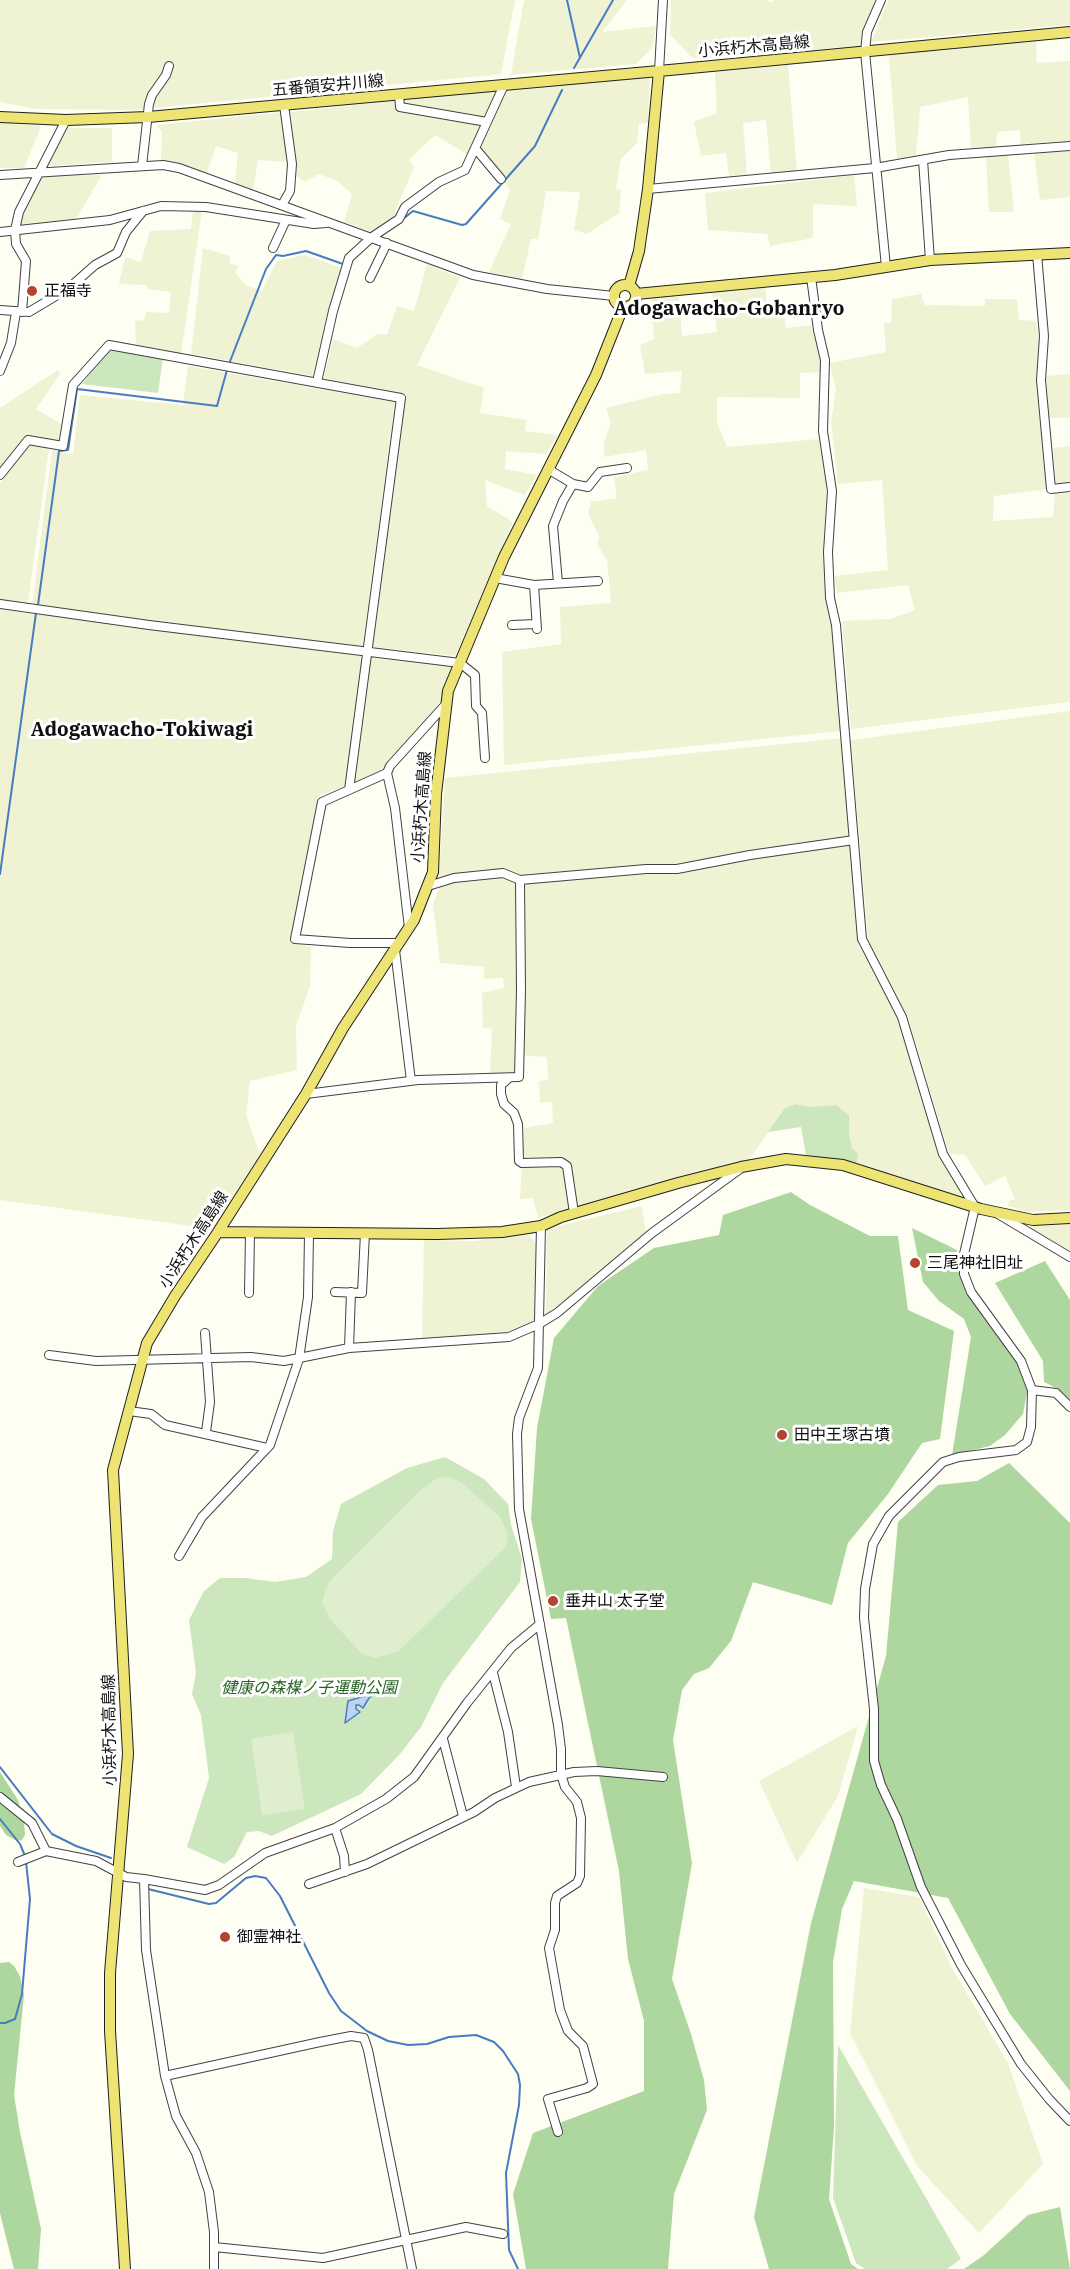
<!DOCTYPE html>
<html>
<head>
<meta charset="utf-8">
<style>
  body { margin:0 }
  canvas { display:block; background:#fefef3 }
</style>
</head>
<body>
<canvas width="1070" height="2269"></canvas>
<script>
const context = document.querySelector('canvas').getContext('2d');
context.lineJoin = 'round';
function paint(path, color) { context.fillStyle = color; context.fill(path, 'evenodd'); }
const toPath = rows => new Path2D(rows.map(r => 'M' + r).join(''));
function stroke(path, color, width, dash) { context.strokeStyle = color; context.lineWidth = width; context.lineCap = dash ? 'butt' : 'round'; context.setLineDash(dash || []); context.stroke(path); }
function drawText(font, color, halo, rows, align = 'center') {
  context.font = font + ' "IBM Plex Serif","Noto Sans JP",serif'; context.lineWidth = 6; context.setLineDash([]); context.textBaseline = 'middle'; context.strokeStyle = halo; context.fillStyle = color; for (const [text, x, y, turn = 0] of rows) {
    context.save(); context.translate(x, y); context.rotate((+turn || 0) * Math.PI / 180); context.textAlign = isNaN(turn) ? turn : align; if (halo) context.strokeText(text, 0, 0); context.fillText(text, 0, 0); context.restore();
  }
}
const farmland = toPath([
  [0,0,515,0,501,74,134,110,37,109,0,102],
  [524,0,627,0,602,32,656,26,652,48,636,64,511,75],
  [671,0,767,0,771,3,774,0,876,0,862,30,861,46,692,58,670,34],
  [888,0,1070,0,1070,25,871,42],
  [1036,39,1037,63,1070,61,1070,141,1021,144,1020,130,997,132,996,147,971,148,968,97,920,107,916,156,897,159,889,55],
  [788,65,797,171,771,174,766,120,743,123,747,174,729,176,726,153,701,156,694,122,717,113,715,72],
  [650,77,648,123,639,124,637,143,621,159,616,188,621,190,619,213,587,234,574,230,580,192,546,191,538,239,531,239,522,279,489,272,511,224,500,219,510,190,481,148,507,91],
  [498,90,468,155,435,135,409,160,414,168,396,208,396,215,372,232,344,222,352,194,337,181,319,174,305,182,296,176,296,159,290,112],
  [282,112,288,162,258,160,253,190,235,183,238,153,216,146,207,173,175,163,161,161,162,132,156,125],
  [0,122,41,126,24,168,0,168],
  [66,128,112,128,112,162,47,166],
  [1070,151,1070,197,1040,200,1034,153],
  [1008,155,1014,212,989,212,986,157],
  [102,175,76,219,20,226,22,213,40,176],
  [854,175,857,206,813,204,813,238,770,246,767,234,708,230,705,193],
  [193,210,202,210,181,354,136,346,135,321,144,320,146,312,169,313,171,292,147,289,147,285,119,284,125,257,141,262,150,231,191,229],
  [203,248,230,256,230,264,239,266,235,273,246,285,262,291,277,261,305,255,342,268,313,376,191,354],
  [427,264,460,278,417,365,484,388,480,413,526,420,525,431,558,435,546,454,506,451,505,469,537,475,525,495,485,480,487,506,513,522,455,656,373,647,406,394,324,378,333,339,357,348,378,334,387,335,397,306,414,311],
  [765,286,767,307,783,308,786,328,811,325,820,358,821,372,800,373,800,398,717,397,717,423,727,447,819,439,827,484,824,539,825,591,831,618,841,731,504,765,502,652,561,644,560,607,611,603,607,560,597,544,599,536,588,513,591,502,617,498,614,477,648,470,646,450,604,457,604,442,611,423,606,408,663,394,680,393,682,371,645,374,640,345,654,339,651,299,679,297,682,336,717,332,712,293],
  [921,294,925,305,985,306,985,299,1017,299,1019,320,1036,321,1039,343,1036,381,1046,489,994,496,993,521,1053,517,1055,494,1070,493,1070,702,851,729,842,621,891,619,915,610,908,585,837,593,834,576,888,570,882,480,838,484,831,422,836,390,830,363,886,352,884,323,891,323,892,299],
  [188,366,395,402,361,657,455,666,442,700,386,764,384,770,319,796,291,943,311,947,310,986,296,1026,297,1070,250,1081,246,1115,260,1154,213,1229,0,1200,0,609,31,614,52,450,73,454,80,395,183,405],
  [58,370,60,374,36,409,63,425,60,442,26,435,0,469,0,408],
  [1070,374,1070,418,1049,418,1046,376],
  [30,444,49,448,28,603,0,600,0,483],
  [1070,446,1070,483,1056,484,1053,448],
  [1070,711,1070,1210,1028,1212,1008,1206,1009,1201,1015,1199,1005,1176,985,1186,965,1155,949,1154,908,1017,868,939,851,740],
  [843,738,859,947,868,959,898,1018,912,1060,938,1152,961,1193,958,1198,856,1165,849,1135,849,1115,836,1105,810,1107,796,1104,785,1108,749,1160,538,1218,533,1198,520,1199,524,1128,553,1123,552,1102,540,1103,539,1081,548,1080,547,1057,517,1055,517,1074,490,1075,492,1029,483,1027,482,993,504,988,503,978,484,979,484,967,440,963,433,905,442,878,439,873,445,778],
  [642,1206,646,1233,546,1315,547,1229],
  [1070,1224,1070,1251,1029,1227],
  [526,1233,536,1243,535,1322,508,1332,422,1339,424,1240,474,1241],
  [858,1726,838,1796,797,1863,759,1781],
  [864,1888,919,1897,952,1968,1008,2063,1043,2164,979,2233,917,2166,850,2033]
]);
const green = toPath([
  [110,349,163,358,158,393,82,384],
  [796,1104,810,1107,836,1105,849,1115,849,1135,852,1148,858,1154,856,1165,806,1155,801,1127,768,1132,785,1108],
  [445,1457,484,1479,508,1504,511,1525,522,1559,520,1582,443,1683,421,1727,400,1754,361,1794,272,1836,259,1831,247,1832,234,1857,224,1864,187,1847,209,1778,201,1715,192,1694,196,1673,189,1620,204,1591,220,1578,246,1578,275,1582,306,1577,332,1559,333,1531,341,1504,407,1468],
  [838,2045,961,2259,947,2269,865,2269,856,2263,833,2198]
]);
const forest = toPath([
  [791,1192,810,1205,870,1236,898,1236,908,1310,954,1331,940,1439,922,1443,888,1494,848,1543,832,1605,753,1582,731,1641,709,1668,694,1674,682,1690,673,1740,692,1863,672,1979,691,2034,704,2080,707,2110,674,2194,668,2269,526,2269,513,2194,533,2133,644,2091,644,2021,628,1959,619,1871,566,1618,551,1619,531,1519,537,1428,554,1338,598,1286,654,1248,719,1235,723,1215],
  [912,1228,957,1250,964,1287,987,1320,1018,1354,1029,1381,1023,1414,1005,1435,990,1446,952,1455,971,1337,964,1319,939,1301,923,1282],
  [1045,1261,1070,1300,1070,1401,1058,1389,1044,1382,1043,1361,995,1283],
  [1009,1463,1070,1523,1070,2091,1010,2014,948,1898,854,1881,842,1909,833,1962,834,2127,829,2199,851,2264,858,2269,769,2269,754,2217,811,1923,886,1656,898,1522,938,1485,977,1481],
  [0,1772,18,1800,24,1823,25,1835,22,1840,17,1841,6,1835,0,1826],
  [9,1962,14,1966,20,1976,24,1995,14,2095,20,2132,41,2229,38,2269,14,2269,0,2213,0,1963],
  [1060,2207,1070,2269,964,2269,984,2255,1028,2215]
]);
const pitch = toPath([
  [450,1477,462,1483,499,1516,508,1533,506,1547,398,1652,374,1658,361,1653,330,1619,322,1602,325,1591,329,1582,422,1489,437,1478],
  [293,1732,305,1809,262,1815,251,1739]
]);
const water = toPath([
  [378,1692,369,1698,363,1708,359,1705,356,1705,356,1709,360,1712,345,1723,348,1701,378,1692]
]);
const stream = toPath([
  [567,0,580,58],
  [574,68,613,0],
  [403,219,413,211,462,225,466,224,535,146,562,90],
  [229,364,266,269,276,255,283,256,306,251,343,264],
  [38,605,59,451,68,450,77,389,217,406,227,370],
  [0,874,36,613],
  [0,1767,52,1834,76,1846,111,1858],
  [0,1819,20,1844,25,1856],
  [148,1889,209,1904,216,1903,246,1878,255,1876,266,1878,280,1896,329,1993,341,2011,367,2031,388,2041,408,2045,427,2044,449,2037,476,2035,494,2042,503,2051,518,2074,520,2085,519,2105,506,2173,509,2250,518,2269],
  [0,2023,5,2023,15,2019,22,1994,30,1899,26,1862]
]);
const minor = toPath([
  [881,0,867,32,865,52,886,267],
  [659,71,663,0],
  [399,95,400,107,487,122],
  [475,148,501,179],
  [923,160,930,260],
  [142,166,149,104,152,95,166,75,169,66],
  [0,175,163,165,179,168,473,275,547,289,614,296],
  [648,189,875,168,949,155,1070,146],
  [282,205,290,191,292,164,284,105],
  [0,232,110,220,161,206,206,207,314,224,326,223],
  [273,248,286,220],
  [1037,254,1044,336,1041,380,1051,489,1070,487],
  [811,277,818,330,825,360,823,431,832,491,828,552,830,598,836,625,862,939,902,1017,943,1154,975,1207,964,1254,964,1274,971,1292,1021,1361,1032,1390,1031,1427,1027,1442,1016,1450,959,1457,943,1462,889,1516,873,1544,865,1589,864,1618,874,1709,874,1761,881,1785,897,1819,921,1887,961,1965,1021,2064,1049,2099,1070,2121],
  [370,278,387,243],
  [0,310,29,312,69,288,95,265,117,253,126,232,143,211],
  [22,312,26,261,16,244,15,230,19,212,66,120],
  [0,371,11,343,16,312],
  [317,382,333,311,349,258,372,237,399,219,405,207,439,182,465,170,504,85],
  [548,469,573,484,588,487,600,472,627,468],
  [0,475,28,440,63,446,73,385,109,345,401,398,349,790],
  [495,578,534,585,598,581],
  [558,583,553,526,563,501,573,484],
  [534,585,537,629],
  [0,604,149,625,460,663,475,675,476,706,482,713,485,758],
  [512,625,536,624],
  [387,773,322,802,295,939,350,943,399,943],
  [428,886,454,878,503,873,520,880,646,869,677,869,750,855,854,840],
  [409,928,395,808,387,773,390,766,446,704],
  [395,950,411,1081],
  [509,1078,501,1085,501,1094,504,1104,514,1113,518,1124,519,1161,522,1163,561,1162,567,1166,574,1213],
  [306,1094,418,1080,519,1077,521,990,520,880],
  [998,1214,1070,1257],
  [541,1226,538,1368,519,1418,517,1434,519,1509,558,1725,561,1749,561,1774,565,1787,577,1802,581,1818,580,1876,577,1883,557,1896,555,1903,555,1930,549,1948,560,2010,568,2031,583,2046,593,2084,587,2088,548,2099,558,2132],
  [335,1292,362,1293,365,1233],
  [249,1293,250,1232],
  [205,1333,210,1402,206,1432],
  [349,1348,351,1292],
  [49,1355,96,1361,251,1357,284,1361,349,1348,509,1337,539,1324,557,1313,652,1233,740,1169],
  [1032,1390,1056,1393,1070,1407],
  [129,1411,151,1414,165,1425,267,1448],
  [179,1556,202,1517,270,1445,299,1359,308,1297,309,1233],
  [493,1673,508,1732,516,1787],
  [443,1739,463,1816],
  [0,1797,32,1823,46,1851],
  [335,1828,344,1856,345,1872],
  [18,1862,46,1851,96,1861,126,1877,144,1879,146,1950,165,2076,176,2116,196,2153,209,2192,214,2232,214,2269],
  [144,1879,205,1890,219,1885,265,1853,335,1828,386,1799,414,1777,467,1703,511,1648,540,1624],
  [309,1884,367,1864,474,1812,495,1798,529,1782,574,1772,597,1771,663,1777],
  [165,2076,320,2042,351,2036,364,2038,368,2050,412,2269],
  [214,2247,323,2258,466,2227,503,2234]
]);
const major = toPath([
  [0,117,66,120,148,117,659,71],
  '614 296a11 11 0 1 1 22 0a11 11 0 1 1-22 0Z',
  [629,286,639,251,648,189,659,71,1070,32],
  [636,294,835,275,930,260,1070,253],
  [218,1232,437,1234,502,1232,541,1226,561,1217,678,1183,741,1167,786,1159,843,1165,981,1209,1033,1220,1070,1218],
  [125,2269,110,2031,110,1973,128,1754,113,1470,147,1343,175,1296,218,1232,306,1094,343,1028,414,920,433,872,436,794,448,691,504,557,596,375,623,307]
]);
const markers = [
  [32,291,6,"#b44332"],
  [915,1263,6,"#b44332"],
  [782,1435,6,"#b44332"],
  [553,1601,6,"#b44332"],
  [225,1937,6,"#b44332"]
];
const streetNames = [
  ["小浜朽木高島線",754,47,-5],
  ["五番領安井川線",328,86,-5],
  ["小浜朽木高島線",422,807,-86],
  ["小浜朽木高島線",194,1240,-57],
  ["小浜朽木高島線",110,1730,-91]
];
const poiNames = [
  ["正福寺",44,291],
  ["三尾神社旧址",927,1263],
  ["田中王塚古墳",794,1435],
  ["垂井山 太子堂",565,1601],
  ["御霊神社",237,1937]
];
const parkNames = [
  ["健康の森楳ノ子運動公園",309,1688]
];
const quarterNames = [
  ["Adogawacho-Gobanryo",729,309],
  ["Adogawacho-Tokiwagi",142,730]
];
paint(farmland, '#f0f2d4');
paint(green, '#cce6be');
paint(forest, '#aed69f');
paint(pitch, '#deeecf');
paint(water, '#bbd4f1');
stroke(water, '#487cc2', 1.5);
stroke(stream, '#487cc2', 2);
stroke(minor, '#424242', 10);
stroke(major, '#202020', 12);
stroke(minor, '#fff', 8);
stroke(major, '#ede474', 10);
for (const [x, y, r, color] of markers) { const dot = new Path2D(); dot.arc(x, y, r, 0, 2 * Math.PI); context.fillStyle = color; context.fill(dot); stroke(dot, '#fff', 2); }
drawText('16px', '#0f0f0f', '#fff', streetNames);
drawText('16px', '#0f0f0f', '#fff', poiNames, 'left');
drawText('italic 16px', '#266224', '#fff', parkNames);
drawText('bold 20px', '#0f0f0f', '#fff', quarterNames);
</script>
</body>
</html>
